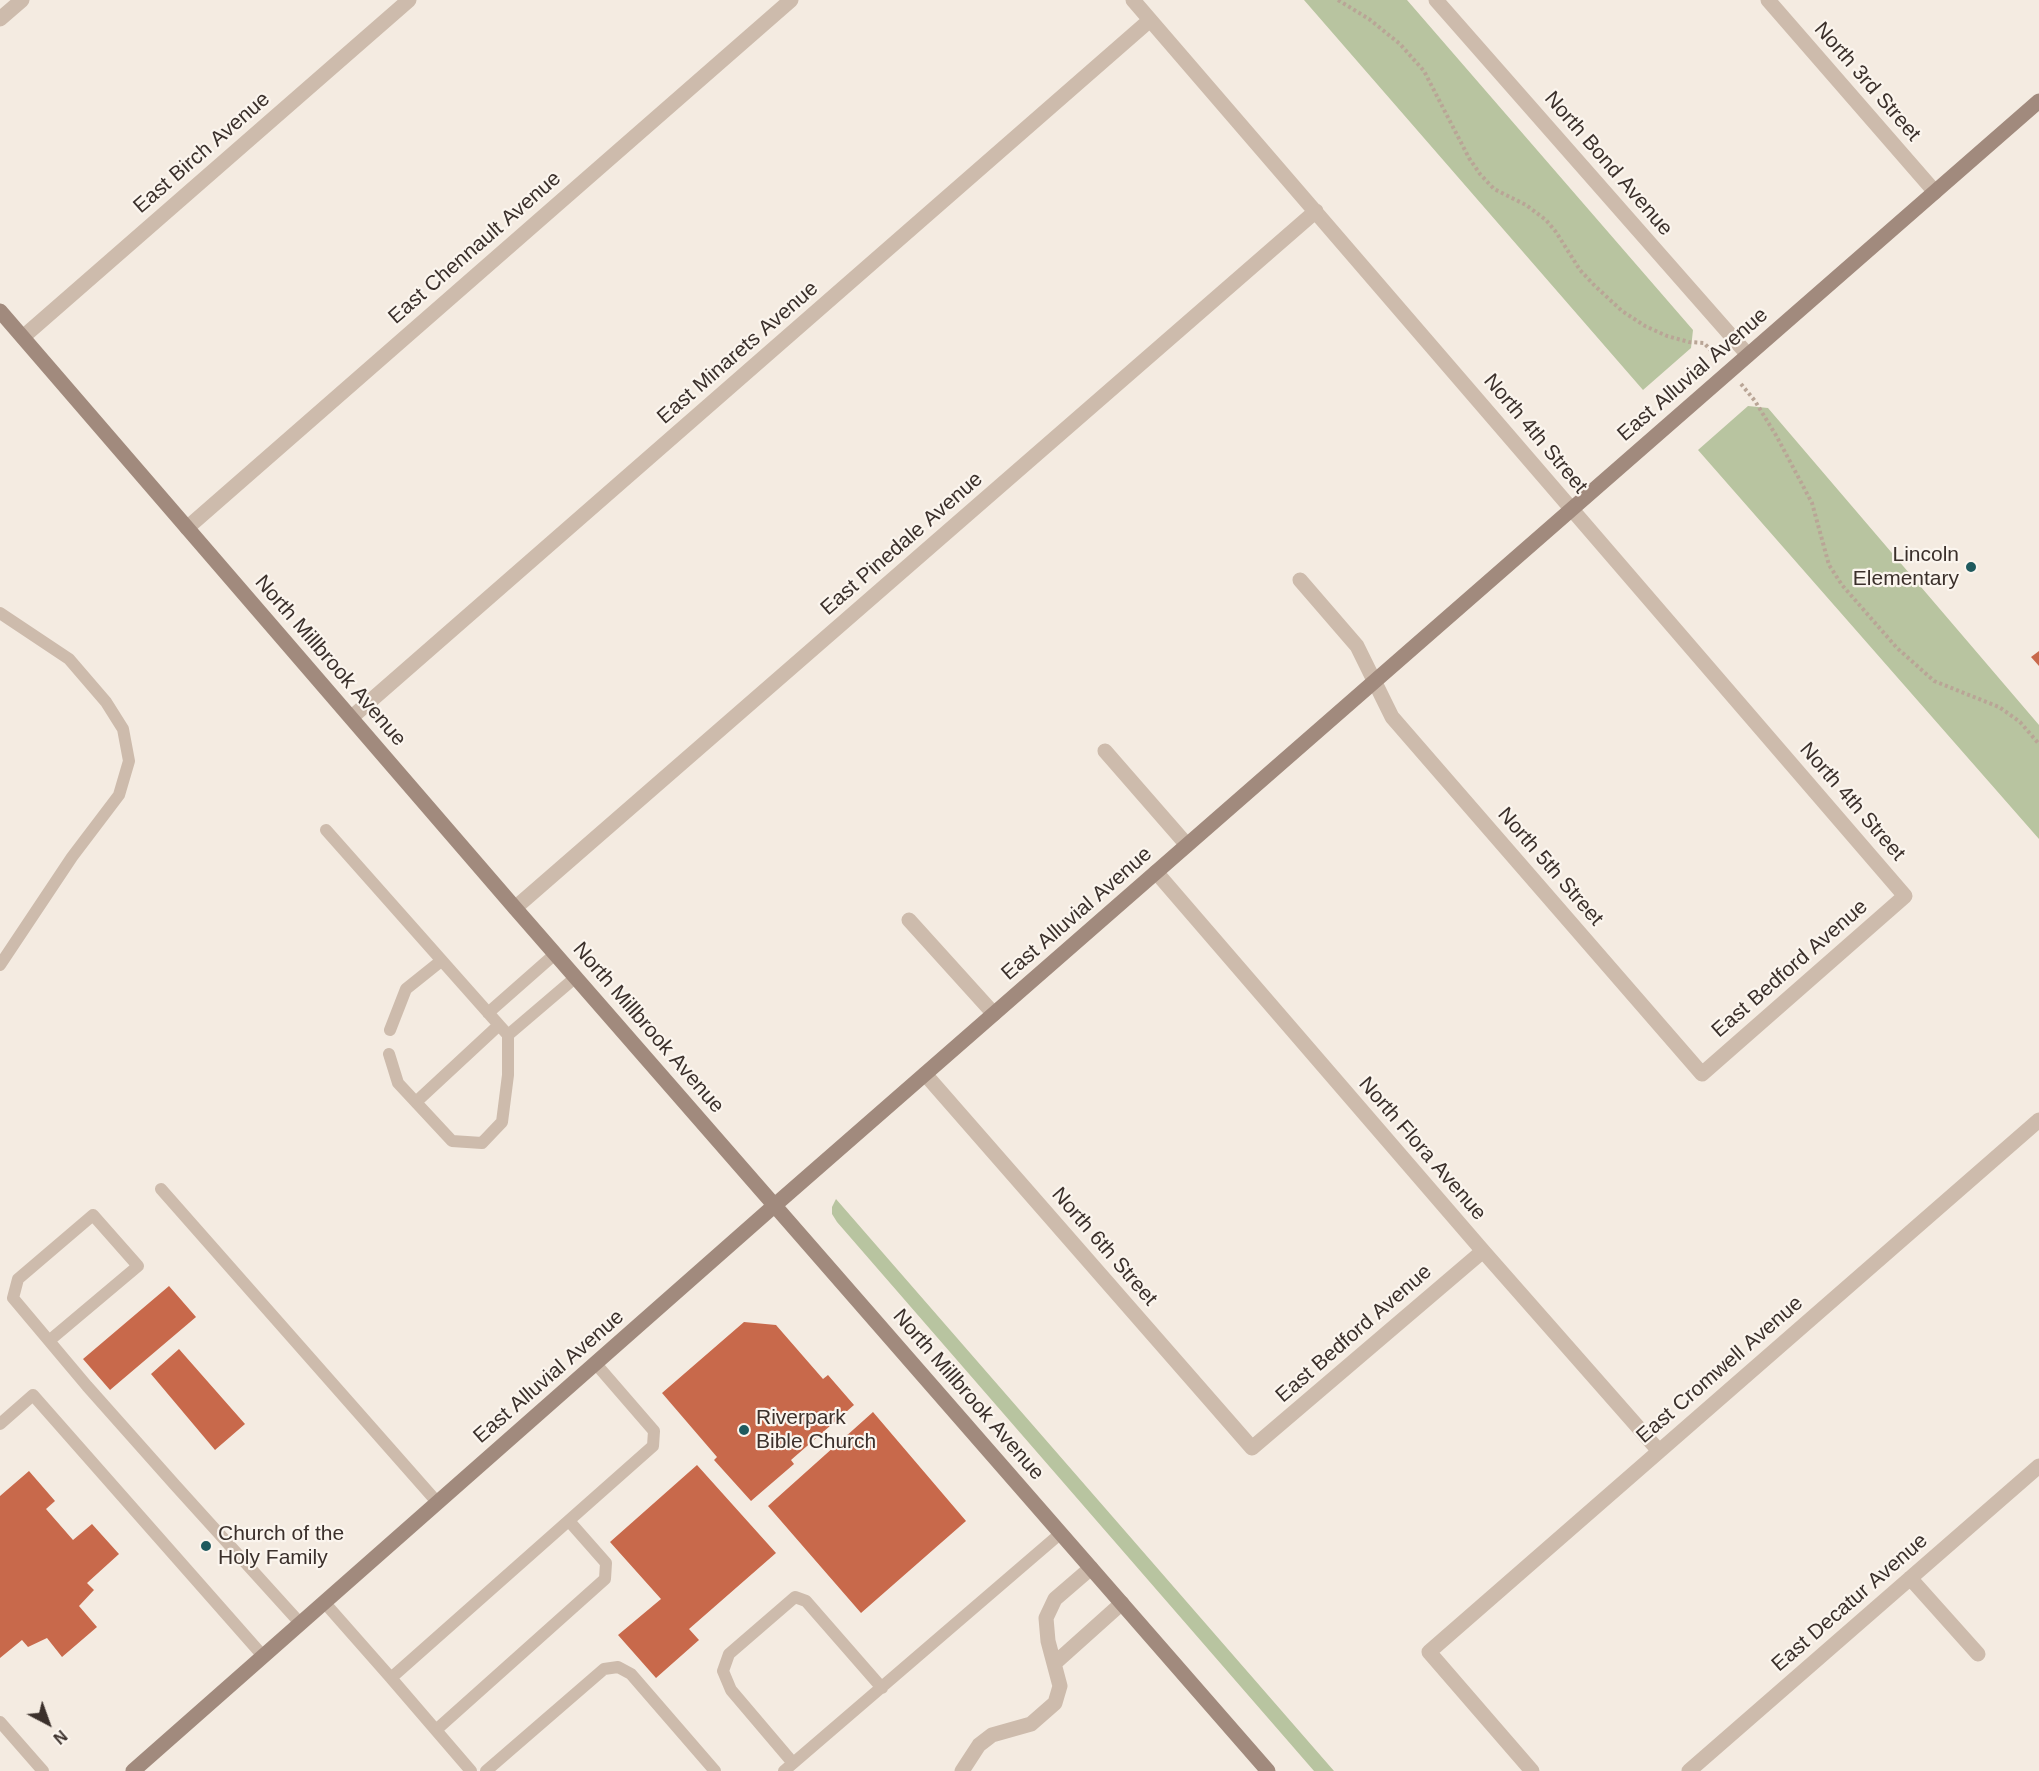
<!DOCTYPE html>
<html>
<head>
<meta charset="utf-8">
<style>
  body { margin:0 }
  #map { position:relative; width:2039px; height:1771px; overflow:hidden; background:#f4ebe1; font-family:Arial,sans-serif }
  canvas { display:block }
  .north { position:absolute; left:18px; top:1693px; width:60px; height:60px; -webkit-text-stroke:4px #fbf5ee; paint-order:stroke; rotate:139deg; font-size:16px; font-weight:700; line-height:24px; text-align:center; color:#3b302b }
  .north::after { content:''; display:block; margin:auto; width:21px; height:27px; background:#3b302b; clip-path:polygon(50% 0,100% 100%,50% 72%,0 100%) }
</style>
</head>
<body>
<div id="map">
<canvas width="2039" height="1771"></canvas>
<div class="north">N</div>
</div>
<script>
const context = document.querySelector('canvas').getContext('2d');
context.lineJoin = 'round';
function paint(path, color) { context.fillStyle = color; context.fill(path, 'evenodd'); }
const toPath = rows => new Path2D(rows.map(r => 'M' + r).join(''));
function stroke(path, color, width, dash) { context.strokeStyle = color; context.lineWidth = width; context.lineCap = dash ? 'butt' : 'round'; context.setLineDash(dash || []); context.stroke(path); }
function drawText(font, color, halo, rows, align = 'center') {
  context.font = font + ' Arial,sans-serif'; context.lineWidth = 4.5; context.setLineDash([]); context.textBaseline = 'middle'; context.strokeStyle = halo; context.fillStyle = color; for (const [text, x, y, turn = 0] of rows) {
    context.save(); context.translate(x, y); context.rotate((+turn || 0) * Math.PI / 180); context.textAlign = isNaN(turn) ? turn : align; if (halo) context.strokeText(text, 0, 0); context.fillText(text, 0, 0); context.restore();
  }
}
const green = toPath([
  [1304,0,1407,0,1693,330,1691,348,1643,390],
  [1748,406,1768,408,2039,725,2039,839,1698,450],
  [836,1199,1334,1771,1314,1771,837,1222,832,1214,832,1207]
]);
const building = toPath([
  [2039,651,2039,666,2031,657],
  [169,1286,196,1317,110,1390,83,1359],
  [744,1322,776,1325,823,1379,828,1375,854,1405,791,1460,794,1464,751,1501,714,1460,717,1457,662,1393],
  [179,1349,245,1424,215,1450,151,1374],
  [873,1412,966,1521,861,1613,768,1506],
  [697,1465,776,1553,689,1629,699,1640,656,1678,618,1635,661,1599,610,1542],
  [29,1471,55,1501,46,1509,73,1540,92,1524,119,1554,87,1583,94,1590,79,1606,97,1627,62,1657,47,1638,28,1647,22,1640,0,1658,0,1496]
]);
const path = toPath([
  [1338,0,1369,19,1400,44,1424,71,1469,158,1480,174,1494,189,1526,205,1546,220,1556,232,1580,270,1594,285,1622,311,1645,326,1667,336,1689,342,1704,343,1718,358],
  [1741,384,1755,401,1777,437,1812,503,1829,565,1842,585,1897,648,1934,681,1999,707,2020,722,2039,744]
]);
const lane = toPath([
  [0,613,69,659,106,702,123,729,129,761,119,795,72,857,0,965],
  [326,830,499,1025],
  [488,1013,555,954],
  [390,1030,406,989,441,961],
  [508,1035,576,977],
  [389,1054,398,1083,452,1141,482,1143,502,1122,508,1075,508,1035,499,1025,416,1102],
  [161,1189,437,1502],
  [50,1340,138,1266,93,1215,18,1279,13,1298,87,1386,175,1485,300,1623],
  [0,1424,33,1395,263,1656],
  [324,1602,391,1678,653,1446,654,1431,596,1364],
  [391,1678,471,1771],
  [0,1722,43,1771],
  [436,1730,605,1579,606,1563,569,1521],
  [793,1763,731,1690,723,1671,729,1654,795,1597,806,1601,882,1688],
  [486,1771,604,1669,618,1667,631,1674,715,1771],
  [784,1771,1061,1533]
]);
const street = toPath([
  [1133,0,1905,896,1702,1074,1392,717,1357,646,1300,580],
  [1436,0,1748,355],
  [1768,0,1935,192],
  [0,19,22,0],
  [23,337,409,0],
  [187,528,791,0],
  [352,717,1150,20],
  [1105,751,1187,845],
  [1156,872,1483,1251,1659,1451],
  [515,908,1316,211],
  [909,920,994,1014],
  [925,1074,1252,1448,1483,1251],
  [1910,1578,1978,1654],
  [1055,1663,1122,1603],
  [962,1771,979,1745,992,1735,1031,1724,1055,1703,1060,1686,1048,1641,1046,1618,1055,1599,1091,1568],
  [1532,1771,1429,1652,2039,1120],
  [1689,1771,2039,1466]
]);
const secondary = toPath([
  [0,311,515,908,1268,1771],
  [133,1771,775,1205,2039,101]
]);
const markers = [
  [1971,567,6,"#1f5a5e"],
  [744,1430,6,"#1f5a5e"],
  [206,1546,6,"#1f5a5e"]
];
const streetNames = [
  ["North 3rd Street",1867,82,49],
  ["East Birch Avenue",202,153,-41],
  ["North Bond Avenue",1608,164,49],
  ["East Chennault Avenue",475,248,-41],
  ["East Minarets Avenue",738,353,-41],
  ["East Alluvial Avenue",1693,375,-41],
  ["North 4th Street",1535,434,50],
  ["East Pinedale Avenue",902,544,-41],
  ["North Millbrook Avenue",330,661,49],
  ["North 4th Street",1852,802,49],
  ["North 5th Street",1550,867,49],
  ["East Alluvial Avenue",1077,914,-41],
  ["East Bedford Avenue",1790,969,-41],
  ["North Millbrook Avenue",648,1028,49],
  ["North Flora Avenue",1422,1149,49],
  ["North 6th Street",1104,1247,49],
  ["East Bedford Avenue",1354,1334,-41],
  ["East Cromwell Avenue",1720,1370,-41],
  ["East Alluvial Avenue",549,1377,-41],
  ["North Millbrook Avenue",968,1395,49],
  ["East Decatur Avenue",1850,1603,-41]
];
const poiNames = [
  ["Lincoln",1959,555,"right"],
  ["Elementary",1959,579,"right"],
  ["Riverpark",756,1418],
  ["Bible Church",756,1442],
  ["Church of the",218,1534],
  ["Holy Family",218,1558]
];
paint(green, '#b8c4a0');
paint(building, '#c8694b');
stroke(path, '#b9a596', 4, [3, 3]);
stroke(lane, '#cdbbac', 12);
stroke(street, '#cdbbac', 15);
stroke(secondary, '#a18a7d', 15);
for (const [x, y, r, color] of markers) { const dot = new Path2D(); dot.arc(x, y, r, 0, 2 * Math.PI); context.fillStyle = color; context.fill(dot); stroke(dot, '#fbf5ee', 2); }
drawText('21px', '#3b302b', '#fbf5ee', streetNames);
drawText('21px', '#3b302b', '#fbf5ee', poiNames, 'left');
</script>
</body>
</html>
